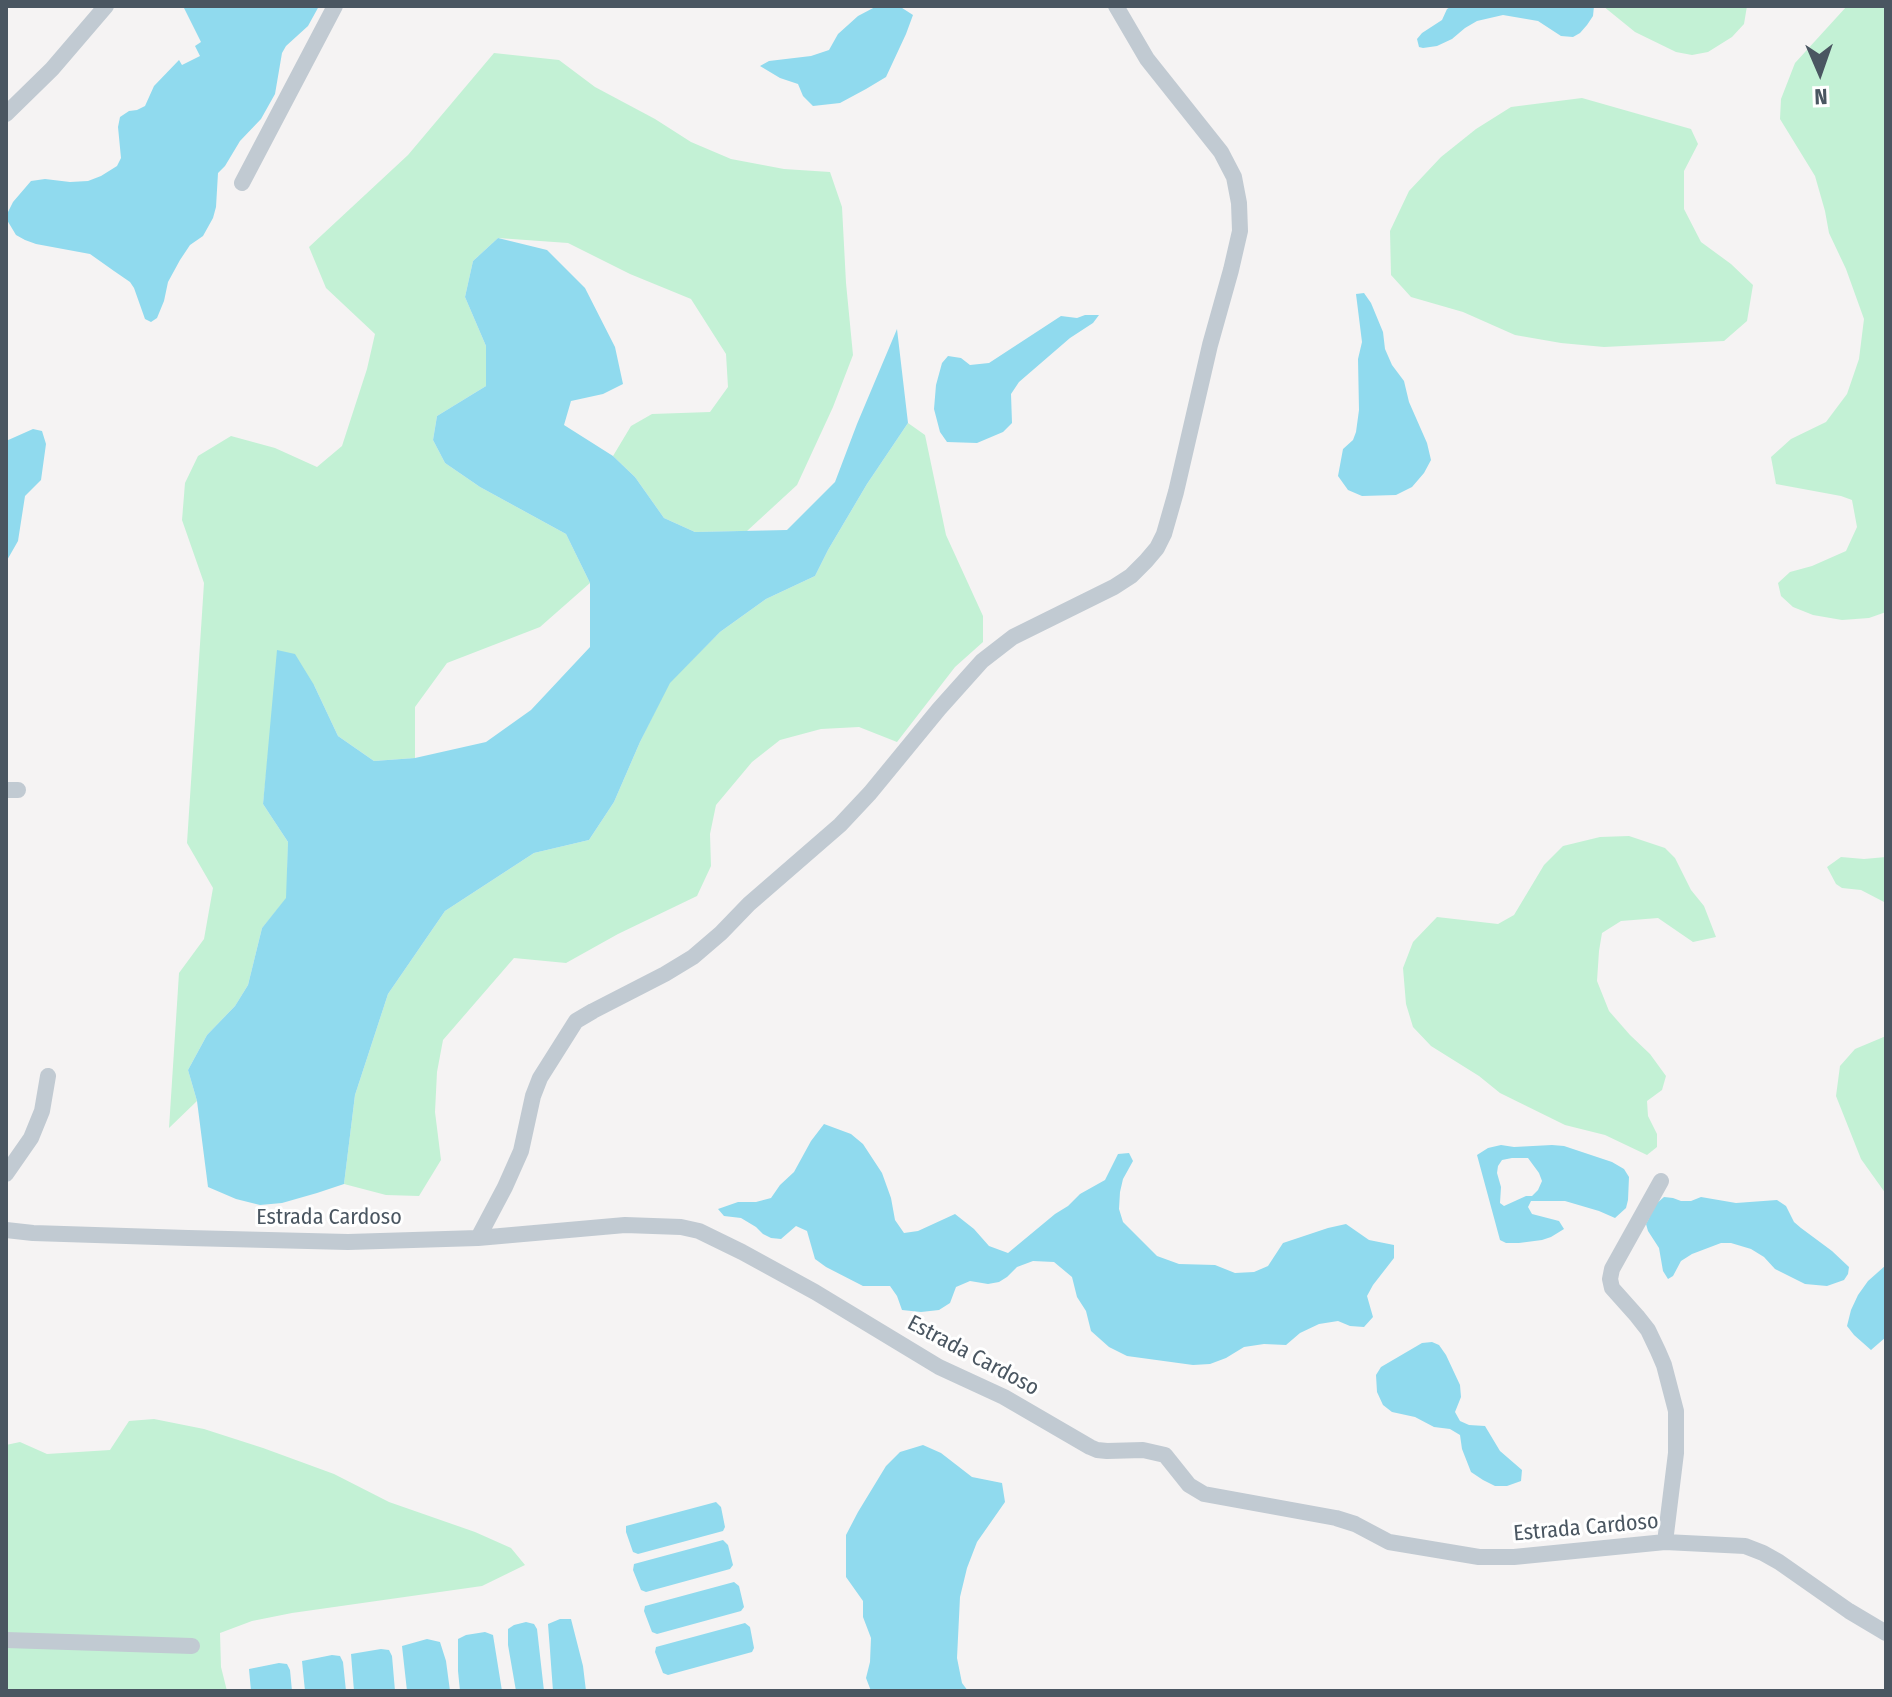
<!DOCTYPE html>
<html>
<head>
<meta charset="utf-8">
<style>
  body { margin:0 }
  #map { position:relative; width:1892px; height:1697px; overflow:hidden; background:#f5f3f3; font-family:"Fira Sans Condensed",sans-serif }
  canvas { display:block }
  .frame { position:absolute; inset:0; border:8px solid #4a5661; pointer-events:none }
  .north { position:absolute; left:1780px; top:32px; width:80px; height:80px; -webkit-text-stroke:6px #fff; paint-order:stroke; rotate:178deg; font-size:22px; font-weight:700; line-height:32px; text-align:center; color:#4a5661 }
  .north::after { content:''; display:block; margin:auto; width:28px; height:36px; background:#4a5661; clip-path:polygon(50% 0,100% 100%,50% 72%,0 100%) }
</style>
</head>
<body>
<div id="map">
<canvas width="1892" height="1697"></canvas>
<div class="frame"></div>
<div class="north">N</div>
</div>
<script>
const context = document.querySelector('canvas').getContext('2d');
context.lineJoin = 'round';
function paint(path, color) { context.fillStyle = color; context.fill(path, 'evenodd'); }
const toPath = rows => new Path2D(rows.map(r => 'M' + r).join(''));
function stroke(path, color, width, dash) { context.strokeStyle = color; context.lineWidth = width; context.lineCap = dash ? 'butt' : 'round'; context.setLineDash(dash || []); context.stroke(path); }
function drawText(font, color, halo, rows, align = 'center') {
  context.font = font + ' "Fira Sans Condensed",sans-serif'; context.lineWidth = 6; context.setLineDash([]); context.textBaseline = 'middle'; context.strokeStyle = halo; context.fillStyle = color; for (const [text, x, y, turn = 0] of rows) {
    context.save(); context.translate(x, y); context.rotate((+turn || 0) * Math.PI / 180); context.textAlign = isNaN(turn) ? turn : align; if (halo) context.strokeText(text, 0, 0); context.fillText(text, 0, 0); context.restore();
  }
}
const green = toPath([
  [1603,6,1747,6,1744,24,1732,37,1708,52,1692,55,1676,52,1635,32],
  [1847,6,1886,6,1886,612,1869,618,1842,620,1813,615,1793,607,1781,596,1778,583,1790,572,1812,566,1846,551,1857,527,1852,500,1841,496,1776,484,1771,457,1791,439,1826,422,1847,394,1859,359,1864,319,1846,269,1829,233,1825,211,1815,176,1780,119,1781,99,1795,63],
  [494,53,559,60,595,87,655,119,691,142,731,159,784,169,830,172,842,207,846,283,853,355,833,407,797,485,747,531,695,532,664,518,635,477,613,456,631,426,652,414,710,412,728,387,726,354,691,299,630,274,568,243,498,238,473,261,465,297,486,346,486,386,437,416,433,440,445,463,480,487,566,534,590,583,540,627,447,663,415,707,415,758,374,761,338,736,314,685,268,756,263,804,288,842,287,898,262,928,248,985,235,1006,207,1035,188,1070,197,1101,169,1128,179,973,204,939,213,888,187,843,204,583,182,520,185,483,198,456,231,436,275,448,317,467,342,446,367,369,375,334,326,288,309,247,408,155],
  [1582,98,1691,129,1698,144,1684,171,1684,209,1701,242,1731,264,1753,285,1747,321,1724,341,1604,347,1561,343,1515,335,1463,312,1411,297,1391,275,1390,231,1409,191,1441,157,1476,129,1511,107],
  [908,423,925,435,946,535,983,616,983,642,955,667,897,742,859,727,821,729,780,740,752,762,716,805,710,834,711,866,697,896,618,934,566,963,514,958,443,1040,437,1072,435,1112,441,1160,419,1196,386,1195,344,1184,355,1095,388,994,445,911,534,853,589,840,614,802,640,742,669,683,720,632,766,599,815,576,828,550,867,484],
  [1629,836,1665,848,1675,858,1691,890,1704,906,1716,937,1693,942,1658,918,1621,921,1602,933,1599,951,1597,981,1609,1011,1630,1035,1650,1054,1666,1076,1662,1090,1647,1101,1648,1116,1657,1134,1657,1147,1647,1155,1605,1135,1565,1125,1500,1093,1479,1076,1431,1046,1413,1027,1406,1004,1403,968,1413,942,1437,917,1498,924,1514,915,1544,865,1563,846,1600,837],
  [1841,857,1864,859,1886,857,1886,903,1861,890,1842,888,1836,884,1827,867],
  [1886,1036,1886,1194,1861,1159,1836,1096,1840,1066,1855,1049],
  [154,1419,204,1429,263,1448,334,1474,389,1502,475,1532,511,1548,525,1565,482,1586,292,1613,252,1621,220,1633,221,1667,227,1691,6,1691,6,1445,20,1442,47,1454,110,1450,129,1421]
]);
const water = toPath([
  [183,6,319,6,308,26,286,46,282,53,275,94,261,119,240,141,225,166,218,173,216,207,213,218,203,236,190,245,180,260,168,282,164,301,157,318,151,322,145,319,134,288,130,282,114,271,90,254,36,244,25,240,16,235,7,220,8,212,13,202,31,181,45,179,70,182,88,181,101,176,117,166,121,158,118,127,120,117,129,111,137,110,145,106,154,86,179,60,182,65,200,56,195,46,201,42],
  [877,6,899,6,913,15,906,34,886,77,866,89,840,103,813,106,803,96,798,84,780,78,760,66,769,61,811,56,829,50,838,34,858,16],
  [1452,6,1594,6,1593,16,1587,25,1580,33,1573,37,1561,36,1538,21,1503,15,1477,21,1465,28,1452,39,1437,46,1423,48,1419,47,1417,39,1422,33,1442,20,1447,9],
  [498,238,547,250,585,288,615,347,623,384,603,394,571,401,564,425,613,456,635,477,664,518,695,532,787,530,835,482,857,424,897,329,908,423,867,484,828,550,815,576,766,599,720,632,670,683,640,742,614,802,589,840,534,853,445,911,388,994,355,1095,344,1184,317,1193,282,1203,260,1205,236,1199,208,1187,197,1101,188,1070,207,1035,235,1006,248,985,262,928,286,898,288,842,263,804,277,650,295,654,314,685,338,736,374,761,415,758,486,742,531,710,590,647,590,583,566,534,480,487,445,463,433,440,437,416,486,386,486,346,465,297,473,261],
  [1364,293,1371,303,1383,332,1385,349,1392,365,1404,381,1409,402,1427,443,1431,460,1424,473,1412,487,1396,495,1362,496,1348,490,1338,476,1343,449,1353,440,1356,432,1359,410,1358,359,1362,342,1356,294],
  [1085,315,1099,315,1093,323,1070,338,1019,382,1011,394,1012,423,1003,432,977,443,947,442,940,432,934,409,936,385,942,363,948,356,961,358,970,365,989,363,1061,316,1077,318],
  [33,429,42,431,46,444,41,480,25,496,18,541,6,562,6,441],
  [824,1124,851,1134,863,1144,882,1173,891,1198,895,1220,904,1233,918,1231,955,1214,974,1229,989,1246,1008,1253,1055,1214,1068,1206,1080,1194,1105,1180,1118,1154,1129,1153,1133,1161,1123,1179,1120,1192,1119,1209,1123,1222,1157,1256,1179,1264,1215,1265,1235,1273,1254,1272,1268,1266,1283,1243,1328,1228,1346,1224,1369,1240,1394,1245,1394,1258,1373,1285,1367,1296,1373,1317,1364,1327,1350,1326,1338,1321,1319,1324,1300,1333,1286,1345,1264,1344,1244,1347,1226,1358,1210,1364,1193,1365,1127,1356,1109,1347,1091,1331,1086,1311,1077,1297,1072,1277,1054,1262,1033,1261,1017,1267,1007,1277,999,1282,988,1284,970,1281,956,1287,950,1303,939,1310,921,1312,902,1310,897,1296,890,1286,863,1286,826,1267,815,1259,807,1231,796,1226,781,1239,771,1238,763,1234,756,1227,741,1218,724,1216,718,1209,738,1202,756,1202,771,1198,780,1185,794,1172,811,1141],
  [1501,1145,1514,1147,1552,1145,1564,1146,1612,1162,1624,1169,1629,1177,1628,1200,1626,1208,1615,1218,1599,1211,1565,1201,1531,1201,1528,1207,1532,1214,1559,1221,1564,1229,1551,1237,1542,1240,1519,1243,1506,1243,1500,1240,1477,1155,1488,1148],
  [1512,1158,1528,1158,1539,1173,1542,1181,1538,1190,1532,1196,1526,1196,1504,1206,1500,1203,1501,1187,1497,1173,1498,1166,1502,1160],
  [1664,1197,1673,1198,1681,1201,1691,1201,1701,1197,1736,1203,1777,1200,1786,1206,1794,1222,1801,1228,1832,1251,1849,1267,1848,1274,1844,1280,1827,1286,1805,1284,1775,1269,1764,1257,1751,1249,1731,1243,1721,1243,1692,1254,1681,1261,1673,1276,1668,1279,1663,1271,1659,1248,1648,1231,1646,1224,1656,1204],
  [1886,1265,1886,1337,1871,1350,1854,1335,1847,1326,1851,1310,1858,1295,1868,1281],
  [1432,1342,1439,1345,1446,1355,1460,1385,1461,1397,1455,1412,1460,1421,1469,1425,1485,1426,1500,1451,1522,1470,1521,1481,1507,1486,1495,1486,1483,1480,1471,1472,1462,1449,1460,1435,1450,1429,1434,1427,1415,1417,1392,1412,1383,1405,1377,1392,1376,1375,1381,1367,1422,1343],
  [923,1445,941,1453,972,1477,1002,1483,1005,1502,977,1542,967,1568,960,1597,957,1658,962,1683,968,1691,871,1691,866,1678,870,1662,871,1638,863,1617,863,1601,846,1577,846,1535,858,1512,886,1466,900,1452],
  [716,1502,721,1507,725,1527,723,1531,638,1554,633,1552,626,1532,626,1526],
  [723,1540,728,1545,733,1565,730,1569,646,1592,641,1590,633,1570,634,1564],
  [734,1582,739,1586,744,1607,741,1611,657,1634,652,1632,644,1611,645,1606],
  [560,1619,571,1619,583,1666,586,1691,553,1691,548,1624],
  [526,1622,534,1624,537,1629,544,1691,516,1691,508,1645,508,1629,514,1625],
  [745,1623,750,1627,754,1648,752,1652,668,1675,663,1673,655,1652,656,1647],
  [485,1632,493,1635,502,1691,460,1691,458,1671,458,1639,466,1635],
  [427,1639,440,1642,446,1661,450,1691,407,1691,402,1646],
  [381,1649,389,1650,392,1656,395,1691,354,1691,351,1654],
  [332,1655,340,1656,343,1662,346,1691,305,1691,302,1661],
  [279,1663,287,1664,290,1670,292,1691,251,1691,249,1669]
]);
const minor = toPath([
  [6,114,52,69,106,6],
  [242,183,335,6],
  [6,790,18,790],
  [6,1174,31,1138,42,1111,48,1076],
  [1661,1181,1612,1269,1610,1279,1612,1288,1637,1316,1648,1330,1658,1351,1664,1365,1676,1411,1676,1453,1665,1542],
  [6,1230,33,1233,188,1238,348,1242,478,1238,625,1225,681,1227,699,1231,742,1252,815,1292,939,1367,1004,1397,1090,1447,1097,1450,1107,1451,1143,1450,1165,1455,1189,1485,1204,1494,1336,1518,1355,1524,1389,1542,1479,1557,1514,1557,1665,1542,1745,1546,1763,1553,1779,1562,1849,1611,1886,1633],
  [478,1238,505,1187,521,1151,533,1096,540,1078,576,1021,593,1011,665,974,693,957,721,933,749,904,840,825,870,793,939,709,982,661,1013,637,1114,587,1131,576,1146,561,1157,548,1164,534,1176,492,1210,345,1231,270,1240,231,1239,203,1234,177,1221,152,1147,59,1116,6],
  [6,1640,192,1646]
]);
const streetNames = [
  ["Estrada Cardoso",329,1218],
  ["Estrada Cardoso",973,1356,28],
  ["Estrada Cardoso",1586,1528,-5]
];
paint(green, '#c3f1d5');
paint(water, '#90daee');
stroke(minor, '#c1cad2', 16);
drawText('22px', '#4a5661', '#fff', streetNames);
</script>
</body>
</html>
